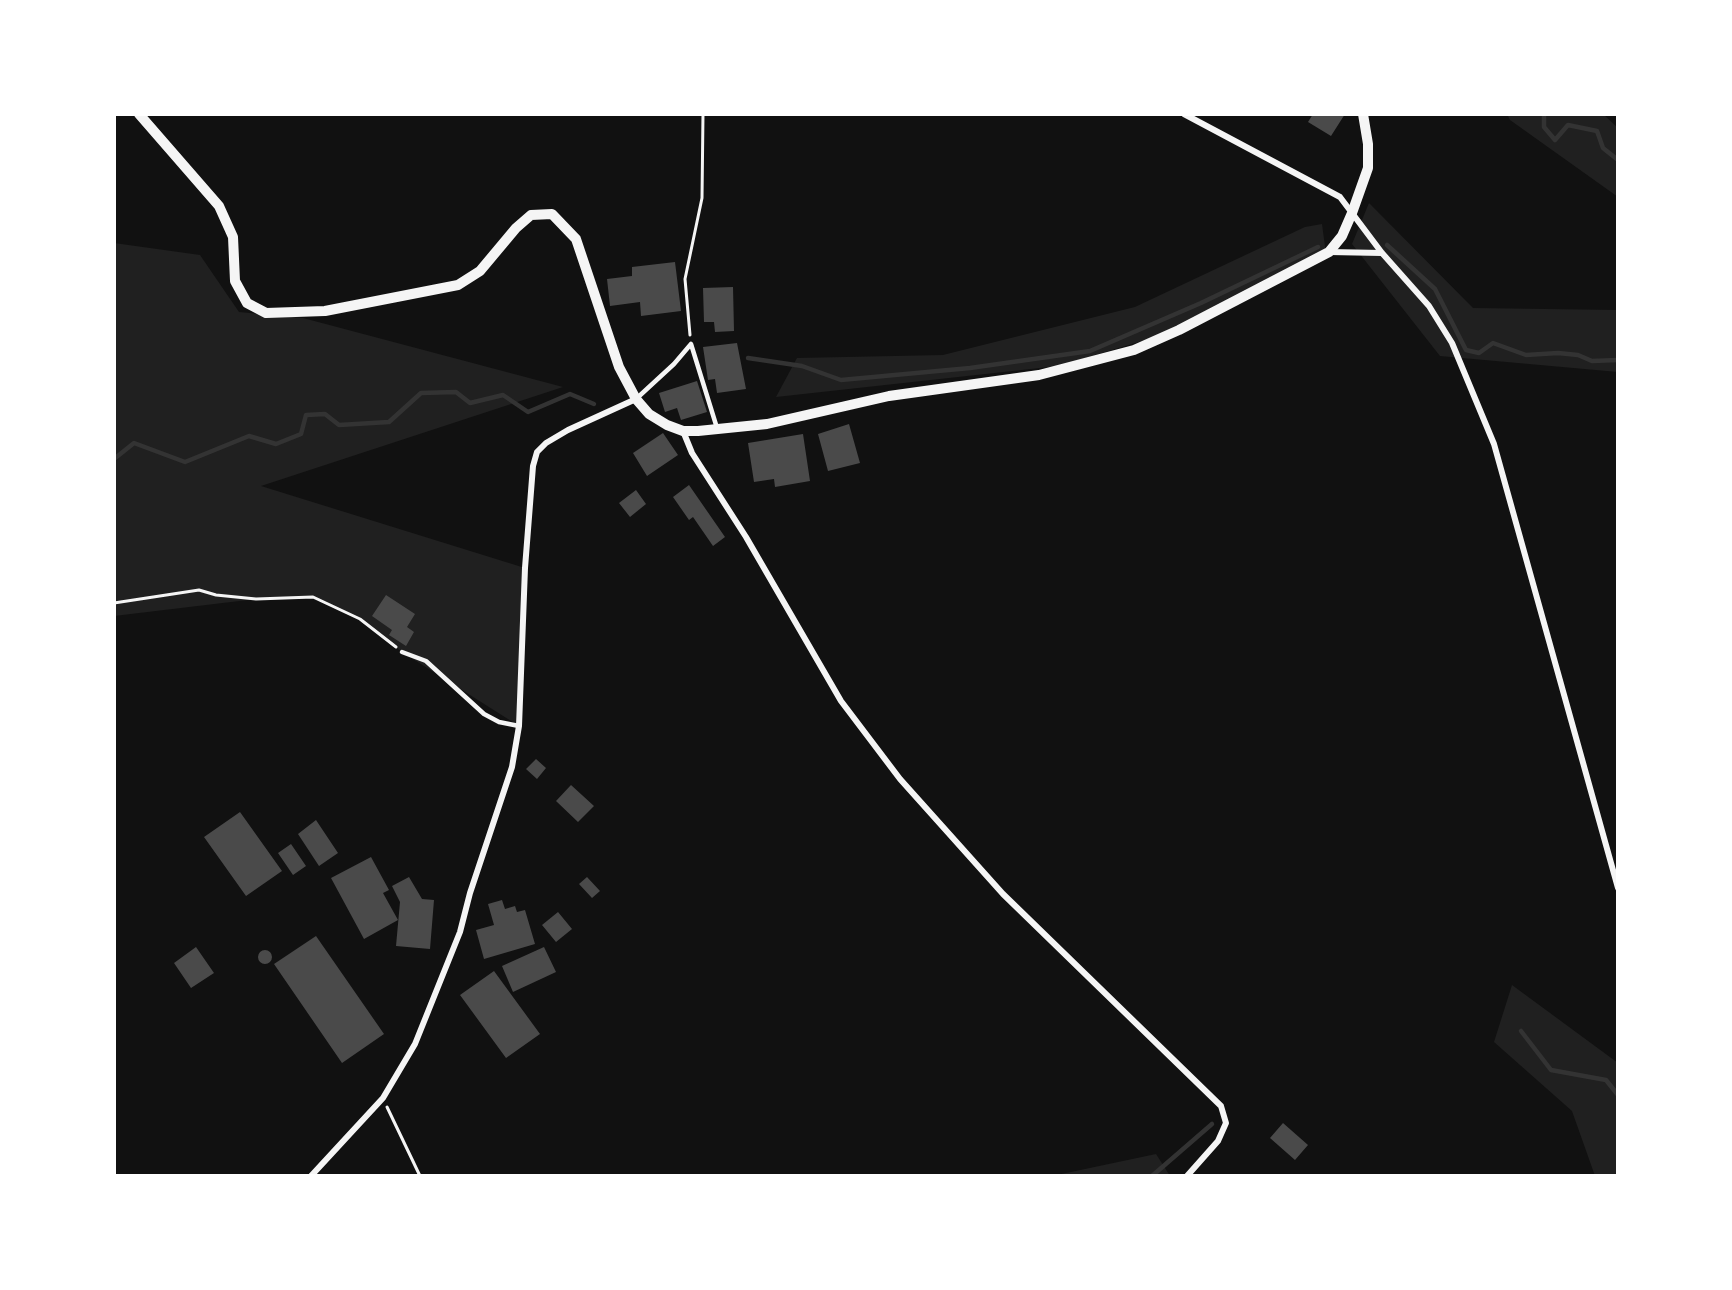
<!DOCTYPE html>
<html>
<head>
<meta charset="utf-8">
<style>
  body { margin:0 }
  #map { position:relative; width:1732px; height:1290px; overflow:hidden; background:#111; font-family:"DM Sans",sans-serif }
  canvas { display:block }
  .frame { position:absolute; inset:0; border:116px solid #fff; pointer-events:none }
</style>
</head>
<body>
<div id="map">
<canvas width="1732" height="1290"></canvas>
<div class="frame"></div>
</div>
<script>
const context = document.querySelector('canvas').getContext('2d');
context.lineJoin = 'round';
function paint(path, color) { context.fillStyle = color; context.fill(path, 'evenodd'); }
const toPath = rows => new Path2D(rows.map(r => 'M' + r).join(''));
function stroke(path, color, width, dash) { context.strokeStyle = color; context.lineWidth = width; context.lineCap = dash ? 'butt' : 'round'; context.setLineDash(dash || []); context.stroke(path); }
const green = toPath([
  [1507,114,1603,114,1618,128,1618,197,1510,120],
  [1369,203,1473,308,1618,310,1618,372,1440,356,1352,244],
  [1322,224,1326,254,1179,330,1058,366,776,397,797,358,943,355,1135,307,1305,227],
  [114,243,200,255,239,312,303,318,563,387,261,486,525,568,519,726,402,652,352,615,313,597,256,599,114,616],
  [1512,985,1618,1063,1618,1176,1595,1176,1572,1111,1494,1042],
  [1156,1154,1170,1176,1052,1176]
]);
const stream = toPath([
  [1544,114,1544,127,1555,140,1568,125,1597,131,1603,148,1618,160],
  [1387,245,1435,289,1466,350,1479,353,1493,343,1526,355,1558,353,1578,355,1592,361,1618,360],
  [748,358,802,366,841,380,970,368,1090,351,1201,303,1318,247],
  [114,459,134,443,185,462,249,436,276,444,301,434,306,415,325,414,339,425,389,422,421,393,456,392,470,403,503,395,528,412,570,394,594,404],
  [1521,1031,1551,1070,1606,1080,1618,1095],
  [1152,1176,1212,1124]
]);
const building = toPath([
  [1313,114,1345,114,1331,136,1308,122],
  [675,262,681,311,641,316,640,302,610,306,607,279,632,276,632,267],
  [733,287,734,331,715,332,714,322,704,322,703,288],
  [737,343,746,389,717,393,715,379,708,380,703,347],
  [697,381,707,412,681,420,677,408,665,412,659,393],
  [849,424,860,463,828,471,818,434],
  [663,433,678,455,647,476,633,453],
  [803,434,810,481,775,487,774,479,754,482,748,443],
  [689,485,725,537,713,546,693,517,689,520,673,497],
  [636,490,646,504,630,517,619,503],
  [386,595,415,614,407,627,414,632,406,646,389,635,392,630,372,616],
  [536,759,546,768,537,779,526,769],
  [571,785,594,806,578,822,556,801],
  [240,812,282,871,246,896,204,837],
  [316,820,338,853,319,866,298,834],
  [291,844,306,866,293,875,278,853],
  [371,857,389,890,383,893,398,920,364,939,331,878],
  [409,877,422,899,434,900,430,949,396,946,400,902,392,886],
  [587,877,600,891,592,898,579,884],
  [502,900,505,909,515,906,517,912,525,910,535,944,484,959,476,930,494,925,488,904],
  [558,912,572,929,556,942,542,925],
  [316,936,384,1034,342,1063,274,964],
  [196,947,214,973,191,988,174,963],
  [544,947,556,972,513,992,502,966],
  '258 957a7 7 0 1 1 14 0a7 7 0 1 1-14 0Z',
  [494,971,540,1034,506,1058,460,995],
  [1283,1123,1308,1145,1295,1160,1270,1138]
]);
const path = toPath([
  [690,335,685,279,702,198,703,114],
  [114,603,199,590,216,595,256,599,313,597,360,619,396,647],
  [387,1107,420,1176]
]);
const service = toPath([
  [691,344,717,428],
  [636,399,674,364,691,344],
  [402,652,426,661,484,714,499,722,519,726]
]);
const minor = toPath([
  [1184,114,1340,197,1382,253,1429,306,1452,343,1494,444,1618,888],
  [1329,252,1382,253],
  [683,431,692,453,746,537,841,701,900,779,1003,894,1221,1106,1226,1123,1218,1141,1187,1176],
  [311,1176,383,1098,415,1044,460,932,470,893,512,767,519,726,525,568,533,466,537,452,546,443,568,430,636,399]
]);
const tertiary = toPath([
  [139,114,219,206,233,237,235,281,247,303,266,313,325,311,458,285,480,271,516,228,531,215,552,214,576,239,619,367,636,399,649,414,667,425,683,431,698,431,767,424,889,396,1039,375,1134,350,1179,330,1329,252,1342,236,1352,213,1368,168,1368,144,1363,114]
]);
paint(green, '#202020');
stroke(stream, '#333', 4.5);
paint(building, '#4a4a4a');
stroke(path, '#f5f5f5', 3);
stroke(service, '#f5f5f5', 4.5);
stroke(minor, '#f5f5f5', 6);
stroke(tertiary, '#f5f5f5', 10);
</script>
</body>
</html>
